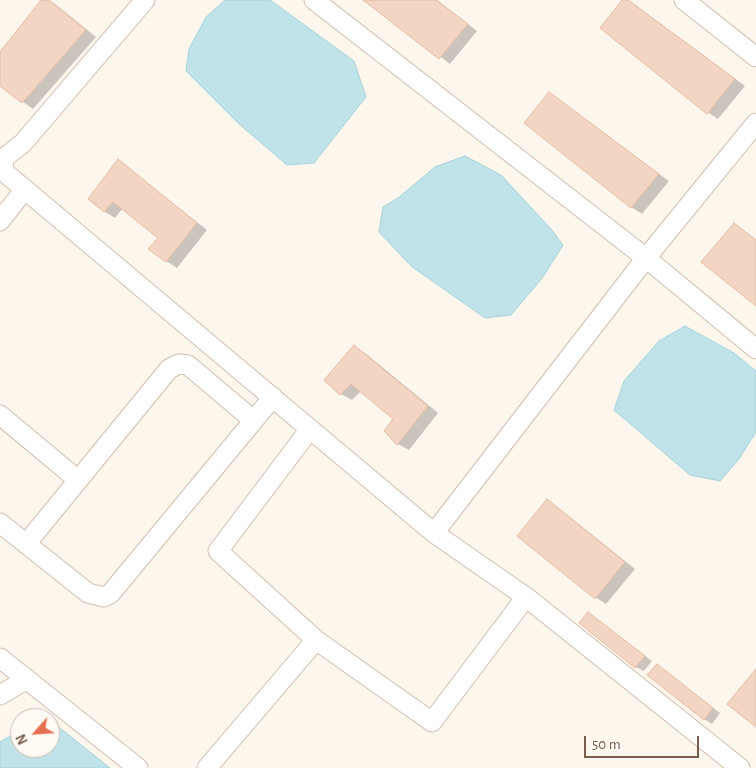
<!DOCTYPE html>
<html>
<head>
<meta charset="utf-8">
<style>
  body { margin:0 }
  #map { position:relative; width:756px; height:768px; overflow:hidden; background:#fdf6ec; font-family:"Alegreya Sans",sans-serif }
  canvas { display:block }
  .north { position:absolute; left:10px; top:708px; width:50px; height:50px; box-sizing:border-box; background:#fffaf3; border:1px solid #cabbb1; border-radius:50%; rotate:244deg; font-size:14px; font-weight:700; line-height:20px; text-align:center; color:#7a5c4d }
  .north::after { content:''; display:block; margin:auto; width:18px; height:22px; background:#e76f51; clip-path:polygon(50% 0,100% 100%,50% 72%,0 100%) }
  .scale { position:absolute; left:584px; top:736px; width:115px; height:22px; box-sizing:border-box; border:2px solid #7a5c4d; border-top:0; padding-left:6px; font-size:15px; line-height:18px; white-space:nowrap; color:#7a5c4d; -webkit-text-stroke:4px #fffaf3; paint-order:stroke }
</style>
</head>
<body>
<div id="map">
<canvas width="756" height="768"></canvas>
<div class="north">N</div>
<div class="scale">50 m</div>
</div>
<script>
const context = document.querySelector('canvas').getContext('2d');
context.lineJoin = 'round';
function paint(path, color) { context.fillStyle = color; context.fill(path, 'evenodd'); }
const toPath = rows => new Path2D(rows.map(r => 'M' + r).join(''));
function stroke(path, color, width, dash) { context.strokeStyle = color; context.lineWidth = width; context.lineCap = dash ? 'butt' : 'round'; context.setLineDash(dash || []); context.stroke(path); }
const water = toPath([
  [225,0,270,0,354,61,366,97,314,163,287,165,238,123,186,71,189,49,206,17,225,0],
  [465,156,501,175,551,229,563,245,543,277,511,315,485,318,411,266,379,232,383,207,398,198,435,167,465,156],
  [685,326,734,353,756,371,756,432,739,459,720,481,690,475,614,410,624,381,659,341,685,326],
  [50,720,110,768,0,768,0,742,20,730,20,748,50,748,50,720]
]);
const shadow = toPath([
  [43,0,49,0,55,4,96,37,33,109,0,85,0,54],
  [366,0,437,0,477,31,450,64],
  [624,0,635,5,745,86,718,119,707,112],
  [549,94,669,181,642,214,631,207],
  [119,161,207,230,177,268,166,261,159,237,123,208,115,218,104,211],
  [354,347,365,353,438,413,409,450,398,444,386,431,395,418,361,391,352,400,341,394],
  [548,500,635,569,606,604,595,597],
  [589,613,652,661,644,671,636,667],
  [657,665,720,713,712,724,704,719]
]);
const building = toPath([
  [41,0,49,0,86,30,22,103,0,86,0,52,41,0],
  [363,0,436,0,468,24,439,59,363,0],
  [622,0,628,0,735,79,707,114,600,28,622,0],
  [549,92,659,174,631,208,524,123,549,92],
  [118,159,197,223,166,262,148,249,158,238,113,202,104,212,88,199,118,159],
  [734,223,756,240,756,306,701,262,734,223],
  [354,345,428,406,397,445,384,431,393,419,351,384,340,395,324,380,354,345],
  [547,499,625,562,595,599,517,536,547,499],
  [588,612,645,656,635,668,579,623,588,612],
  [657,664,713,708,704,720,647,675,657,664],
  [756,669,756,727,727,704,756,669]
]);
const minor = toPath([
  [145,0,23,143,4,158,3,171,310,429,218,551,316,640,432,722,526,597,740,768],
  [314,0,646,258,756,349],
  [684,0,756,57],
  [0,221,25,189],
  [0,415,78,480],
  [310,429,434,533,526,597],
  [0,523,88,593,104,597,111,593,273,397],
  [434,533,646,258,756,123],
  [26,544,169,369,179,364,188,365,253,420],
  [0,658,138,768],
  [0,695,27,679],
  [207,768,316,640]
]);
paint(water, '#bfe3e8');
stroke(water, '#a5d3da', 1);
paint(shadow, '#0003');
paint(building, '#f3d5c3');
stroke(building, '#e6bba3', 1);
stroke(minor, '#d1beb0', 21);
stroke(minor, '#fff', 19);
</script>
</body>
</html>
